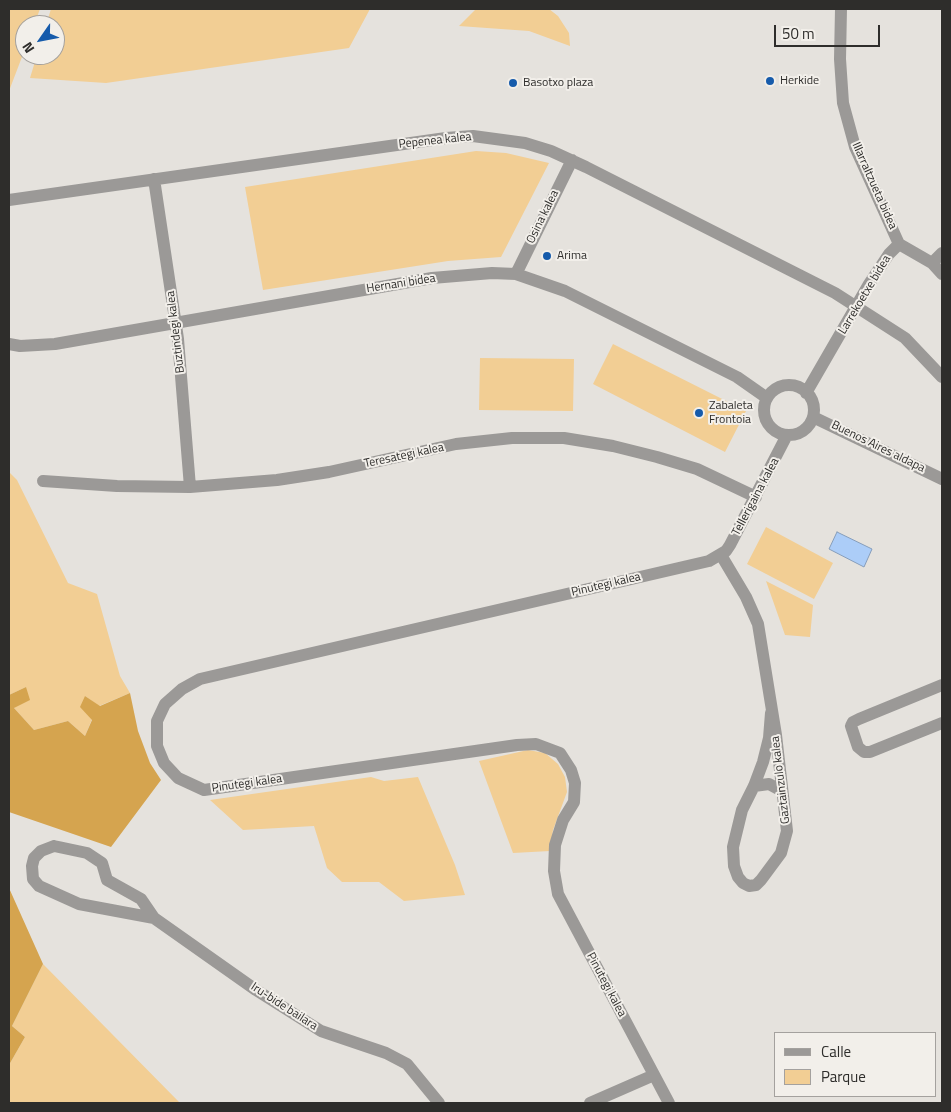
<!DOCTYPE html>
<html>
<head>
<meta charset="utf-8">
<style>
  body { margin:0 }
  #map { position:relative; width:951px; height:1112px; overflow:hidden; background:#e5e2dd; font-family:"Titillium Web",sans-serif }
  canvas { display:block }
  .frame { position:absolute; inset:0; border:10px solid #2e2d2b; pointer-events:none }
  .legend { position:absolute; left:774px; top:1032px; width:162px; height:65px; box-sizing:border-box; background:#f2efea; border:1px solid #a4a19e; margin:0; padding:6px 9px; list-style:none; font-size:15px; color:#2e2d2b }
  .legend li { display:flex; align-items:center; gap:10px; height:25px }
  .legend b { width:25px; border:1px solid #a4a19e }
  .north { position:absolute; left:15px; top:15px; width:50px; height:50px; box-sizing:border-box; background:#f2efea; border:1px solid #a4a19e; border-radius:50%; rotate:237deg; font-size:14px; font-weight:700; line-height:20px; text-align:center; color:#2e2d2b }
  .north::after { content:''; display:block; margin:auto; width:18px; height:22px; background:#165bab; clip-path:polygon(50% 0,100% 100%,50% 72%,0 100%) }
  .scale { position:absolute; left:774px; top:25px; width:106px; height:22px; box-sizing:border-box; border:2px solid #2e2d2b; border-top:0; padding-left:6px; font-size:15px; line-height:18px; white-space:nowrap; color:#2e2d2b; -webkit-text-stroke:4px #f2efea; paint-order:stroke }
</style>
</head>
<body>
<div id="map">
<canvas width="951" height="1112"></canvas>
<div class="frame"></div>
<ul class="legend">
<li><b style="height:6px;background:#9b9997"></b>Calle</li>
<li><b style="height:14px;background:#f2ce94"></b>Parque</li>
</ul>
<div class="north">N</div>
<div class="scale">50 m</div>
</div>
<script>
const context = document.querySelector('canvas').getContext('2d');
context.lineJoin = 'round';
function paint(path, color) { context.fillStyle = color; context.fill(path, 'evenodd'); }
const toPath = rows => new Path2D(rows.map(r => 'M' + r).join(''));
function stroke(path, color, width, dash) { context.strokeStyle = color; context.lineWidth = width; context.lineCap = dash ? 'butt' : 'round'; context.setLineDash(dash || []); context.stroke(path); }
function drawText(font, color, halo, rows, align = 'center') {
  context.font = font + ' "Titillium Web",sans-serif'; context.lineWidth = 4; context.setLineDash([]); context.textBaseline = 'middle'; context.strokeStyle = halo; context.fillStyle = color; for (const [text, x, y, turn = 0] of rows) {
    context.save(); context.translate(x, y); context.rotate((+turn || 0) * Math.PI / 180); context.textAlign = isNaN(turn) ? turn : align; if (halo) context.strokeText(text, 0, 0); context.fillText(text, 0, 0); context.restore();
  }
}
const green = toPath([
  [9,9,40,9,34,25,25,25,25,49,9,91],
  [51,9,370,9,349,48,106,83,30,78,37,55,55,55,55,25,46,25],
  [476,9,549,9,558,16,569,33,570,46,529,31,459,26],
  [476,151,506,153,549,163,501,257,448,261,263,290,245,187],
  [613,344,746,411,725,452,593,384],
  [480,358,574,359,573,411,479,410],
  [9,472,17,480,68,583,97,594,120,676,130,693,99,706,85,696,92,719,85,736,68,721,34,730,14,708,26,687,9,695],
  [766,527,833,563,814,599,747,564],
  [766,581,813,605,810,637,785,635],
  [528,750,545,753,558,764,565,777,567,792,553,830,550,851,513,853,479,761],
  [371,777,384,781,418,777,455,865,465,895,404,901,379,882,342,882,327,868,314,826,243,830,210,800],
  [43,964,180,1103,9,1103,9,1065,25,1037,12,1026]
]);
const forest = toPath([
  [26,687,30,700,14,708,34,730,68,721,85,736,92,720,80,707,85,696,100,706,130,693,138,731,150,763,161,780,111,847,9,812,9,695],
  [9,888,43,964,12,1026,25,1037,9,1065]
]);
const water = toPath([
  [837,532,872,549,864,567,829,549,837,532]
]);
const street = toPath([
  [841,9,840,59,843,103,855,147,899,244],
  [154,179,178,339,190,487],
  [9,200,446,138,473,136,525,143,551,151,586,167,835,293,905,338,942,377],
  [899,244,932,263,942,274],
  [932,263,942,253],
  [516,274,572,160],
  [9,344,20,346,55,344,432,278,492,273,516,274,565,291,737,377,767,398],
  '764 410a25 25 0 1 1 50 0a25 25 0 1 1-50 0Z',
  [806,393,869,284,889,254,899,244],
  [813,417,942,479],
  [43,481,117,486,190,487,277,480,329,472,456,444,512,438,564,438,613,446,657,457,697,469,756,497],
  [721,555,746,597,758,624,776,735,787,831,781,853,761,880,756,885,749,886,743,883,738,877,734,866,733,847,742,810,754,786,763,762,769,738,771,713],
  [942,685,859,719,853,722,851,726,858,747,864,752,870,752,942,723],
  [754,786,769,784,782,791],
  [54,846,87,853,102,863,107,880,141,899,154,918,79,904,39,886,33,879,32,866,34,858,41,851,54,846],
  [154,918,256,990,321,1031,386,1053,407,1064,439,1103],
  [590,1103,654,1075],
  [669,1103,558,894,554,871,555,845,563,820,574,802,575,783,571,770,560,753,536,744,517,745,204,790,178,778,164,763,157,746,157,721,165,704,182,689,200,679,709,561,726,551,730,545,787,435]
]);
const markers = [
  [770,81,5,"#165bab"],
  [513,83,5,"#165bab"],
  [547,256,5,"#165bab"],
  [699,413,5,"#165bab"]
];
const poiNames = [
  ["Herkide",780,81],
  ["Basotxo plaza",523,83],
  ["Arima",557,256],
  ["Zabaleta",709,406],
  ["Frontoia",709,420]
];
const streetNames = [
  ["Pepenea kalea",435,141,-6],
  ["Illarraltzueta bidea",874,186,66],
  ["Osina kalea",543,217,-64],
  ["Hernani bidea",401,284,-9],
  ["Larrekoetxe bidea",865,295,-59],
  ["Buztindegi kalea",176,332,-97],
  ["Buenos Aires aldapa",878,447,26],
  ["Teresategi kalea",404,456,-12],
  ["Tellerigaina kalea",756,497,-62],
  ["Pinutegi kalea",606,585,-13],
  ["Gaztainzulo kalea",781,780,-97],
  ["Pinutegi kalea",247,784,-8],
  ["Pinutegi kalea",606,985,62],
  ["Iru-bide bailara",284,1007,33]
];
paint(green, '#f2ce94');
paint(forest, '#d5a44f');
paint(water, '#accdf8');
stroke(water, '#869dba', 1);
stroke(street, '#9b9997', 12);
for (const [x, y, r, color] of markers) { const dot = new Path2D(); dot.arc(x, y, r, 0, 2 * Math.PI); context.fillStyle = color; context.fill(dot); stroke(dot, '#f2efea', 2); }
drawText('12px', '#2e2d2b', '#f2efea', poiNames, 'left');
drawText('12px', '#2e2d2b', '#f2efea', streetNames);
</script>
</body>
</html>
